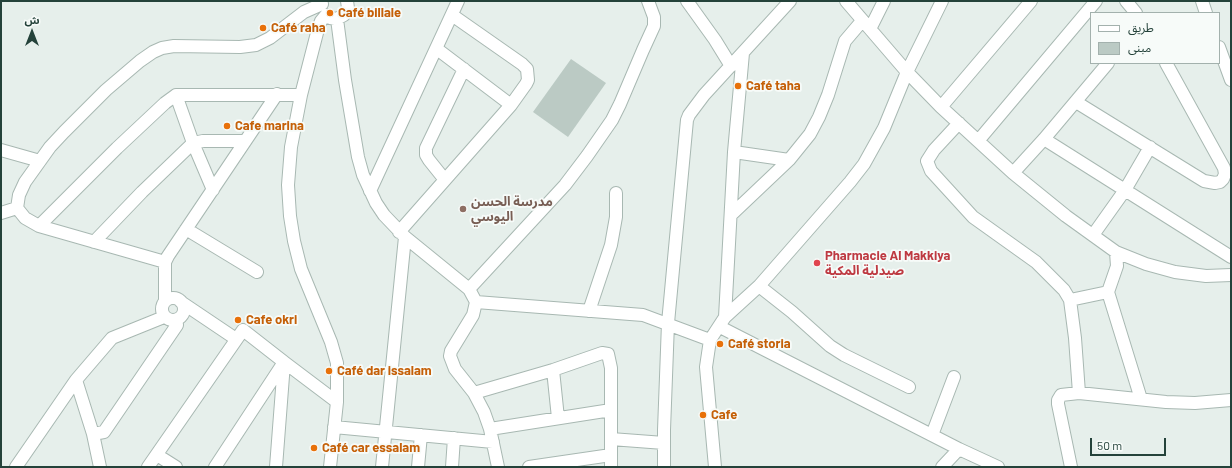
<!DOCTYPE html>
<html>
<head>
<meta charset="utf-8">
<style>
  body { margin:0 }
  #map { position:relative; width:1232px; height:468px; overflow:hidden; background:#e6efeb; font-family:Barlow,"Noto Sans Arabic",sans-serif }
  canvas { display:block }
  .frame { position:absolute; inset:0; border:2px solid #24423a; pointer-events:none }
  .legend { position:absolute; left:1090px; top:12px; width:130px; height:52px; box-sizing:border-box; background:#f7fbf9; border:1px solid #a3b1ad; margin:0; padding:5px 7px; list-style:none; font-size:12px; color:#24423a }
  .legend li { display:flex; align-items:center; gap:8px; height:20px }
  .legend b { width:20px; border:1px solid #a3b1ad }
  .north { position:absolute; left:12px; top:12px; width:40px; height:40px; -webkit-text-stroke:3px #f7fbf9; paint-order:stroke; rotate:0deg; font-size:11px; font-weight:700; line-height:16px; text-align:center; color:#24423a }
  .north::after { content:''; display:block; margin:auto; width:14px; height:18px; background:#24423a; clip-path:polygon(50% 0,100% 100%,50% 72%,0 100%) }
  .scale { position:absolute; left:1090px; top:438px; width:76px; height:18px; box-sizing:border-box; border:2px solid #24423a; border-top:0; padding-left:5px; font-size:12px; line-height:14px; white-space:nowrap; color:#24423a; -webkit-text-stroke:3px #f7fbf9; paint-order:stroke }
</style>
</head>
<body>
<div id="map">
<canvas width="1232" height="468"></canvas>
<div class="frame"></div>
<ul class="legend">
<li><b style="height:5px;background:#fff"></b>طريق</li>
<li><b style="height:11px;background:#bbcac4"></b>مبنى</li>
</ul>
<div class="north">ش</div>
<div class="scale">50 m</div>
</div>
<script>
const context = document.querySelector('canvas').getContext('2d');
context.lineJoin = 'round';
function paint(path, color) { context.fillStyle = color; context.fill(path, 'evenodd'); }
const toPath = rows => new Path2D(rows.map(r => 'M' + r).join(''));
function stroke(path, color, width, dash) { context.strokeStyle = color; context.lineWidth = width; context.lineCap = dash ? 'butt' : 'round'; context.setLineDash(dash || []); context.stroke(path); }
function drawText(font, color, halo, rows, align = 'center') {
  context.font = font + ' Barlow,"Noto Sans Arabic",sans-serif'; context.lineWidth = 3.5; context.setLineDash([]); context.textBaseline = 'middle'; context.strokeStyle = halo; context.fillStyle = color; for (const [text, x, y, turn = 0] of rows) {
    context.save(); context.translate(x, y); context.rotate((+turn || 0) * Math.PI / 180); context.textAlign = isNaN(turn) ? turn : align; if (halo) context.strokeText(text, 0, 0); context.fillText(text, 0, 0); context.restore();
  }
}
const building = toPath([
  [571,59,606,83,568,137,533,112]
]);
const street = toPath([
  [687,1,715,40,731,66],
  [846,1,907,72,941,107,1013,173,1066,216,1116,252,1146,264,1175,272,1206,276,1231,275],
  [1126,1,1136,13],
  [1202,1,1206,13],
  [326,15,321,21,318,29,301,95,291,147,288,185,290,216,294,241,301,269,331,342,337,363,337,402,330,467],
  [330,18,337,19,344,15,348,8,347,1],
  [337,19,345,80,358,157,363,175,376,203,384,215,405,237,469,289,476,302,473,315,451,351,450,356,455,369,474,393,484,412,490,429,498,467],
  [870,29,884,1],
  [1219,47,1231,80],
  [437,49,511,105],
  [176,95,193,143,213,190],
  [1076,102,1204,181,1215,183,1220,182,1223,179,1225,174,1224,168,1166,63],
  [941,107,1031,1],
  [959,123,934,150,927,161,931,171,973,217,1036,262,1064,290,1070,300,1075,338,1079,393],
  [1044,139,1231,257],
  [978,141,1096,1],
  [1,150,40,161],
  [734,152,789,160],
  [1013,173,1044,139,1108,63],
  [445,180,429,160,426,155,426,148,464,69],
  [370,191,458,1],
  [17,208,25,218,39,226,165,262],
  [1,213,17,208,19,195,25,182,50,147,64,132,106,90,140,61,153,52,162,48,174,46,240,47,256,45,270,38,304,12,322,4],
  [731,215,789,160,810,134,819,117,828,95,845,41,862,21],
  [39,226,117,148,165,103,176,95,301,95],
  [186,229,257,272],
  [399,232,511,105,526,84,528,80,527,69,522,64,452,15],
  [1093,235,1125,190,1150,147],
  [94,242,142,192,193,143,203,141,245,141],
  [1116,252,1117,266,1108,292,1141,399],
  [759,286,792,312,830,346,844,355,909,387],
  [469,289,565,185,587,156,612,120,620,104,643,50,654,26,654,17,648,1],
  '162 309a11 11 0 1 1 22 0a11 11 0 1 1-22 0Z',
  [1070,300,1108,292],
  [165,301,165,262,168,256,277,94],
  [181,302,236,339],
  [476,302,643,315,710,340],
  [589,311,611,245,616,217,616,193],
  [725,317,734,152,743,53],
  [720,327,959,449,998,467],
  [284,362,337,402],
  [553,370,558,418],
  [474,393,553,370,602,353,608,354,611,368,611,410,490,429],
  [334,427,493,442],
  [93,434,104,432,177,325,176,320],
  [932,435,954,377],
  [611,439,664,443],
  [157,455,176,467],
  [16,467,76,380],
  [100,467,93,434,76,380,112,338,164,317],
  [148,467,243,330,284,362,215,467],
  [276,467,284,363],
  [382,467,405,237],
  [418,467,421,435],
  [452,467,454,438],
  [529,467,611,455],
  [611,467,611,410],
  [664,467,664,430,668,323,687,120,689,115,704,95,790,1],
  [715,467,706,367,710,340,725,317,759,286,850,182,864,164,884,128,907,72,942,1],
  [942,467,959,449],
  [1071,467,1058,404,1058,400,1061,395,1079,393,1166,402,1195,403,1231,400]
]);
const markers = [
  [330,13,4,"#e8710a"],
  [263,28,4,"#e8710a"],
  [738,86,4,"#e8710a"],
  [227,126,4,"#e8710a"],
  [463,209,4,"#8d6e63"],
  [817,263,4,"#e0444e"],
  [238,320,4,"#e8710a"],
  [720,344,4,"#e8710a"],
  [329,371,4,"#e8710a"],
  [703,415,4,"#e8710a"],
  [314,448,4,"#e8710a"]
];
const foodNames = [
  ["Café billale",338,13],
  ["Café raha",271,28],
  ["Café taha",746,86],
  ["Cafe marina",235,126],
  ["Cafe okri",246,320],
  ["Café storia",728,344],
  ["Café dar issalam",337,371],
  ["Cafe",711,415],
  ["Café car essalam",322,448]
];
const educationNames = [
  ["مدرسة الحسن",471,202],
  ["اليوسي",471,217]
];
const healthNames = [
  ["Pharmacie Al Makkiya",825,256],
  ["صيدلية المكية",825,271]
];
paint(building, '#bbcac4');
stroke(street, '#a8b8b2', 14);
stroke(street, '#fff', 12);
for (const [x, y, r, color] of markers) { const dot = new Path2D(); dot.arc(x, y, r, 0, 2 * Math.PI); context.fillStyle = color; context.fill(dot); stroke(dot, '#f7fbf9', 1.5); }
drawText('bold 13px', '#c56008', '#f7fbf9', foodNames, 'left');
drawText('bold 13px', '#785e54', '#f7fbf9', educationNames, 'left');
drawText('bold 13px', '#be3a42', '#f7fbf9', healthNames, 'left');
</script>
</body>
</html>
